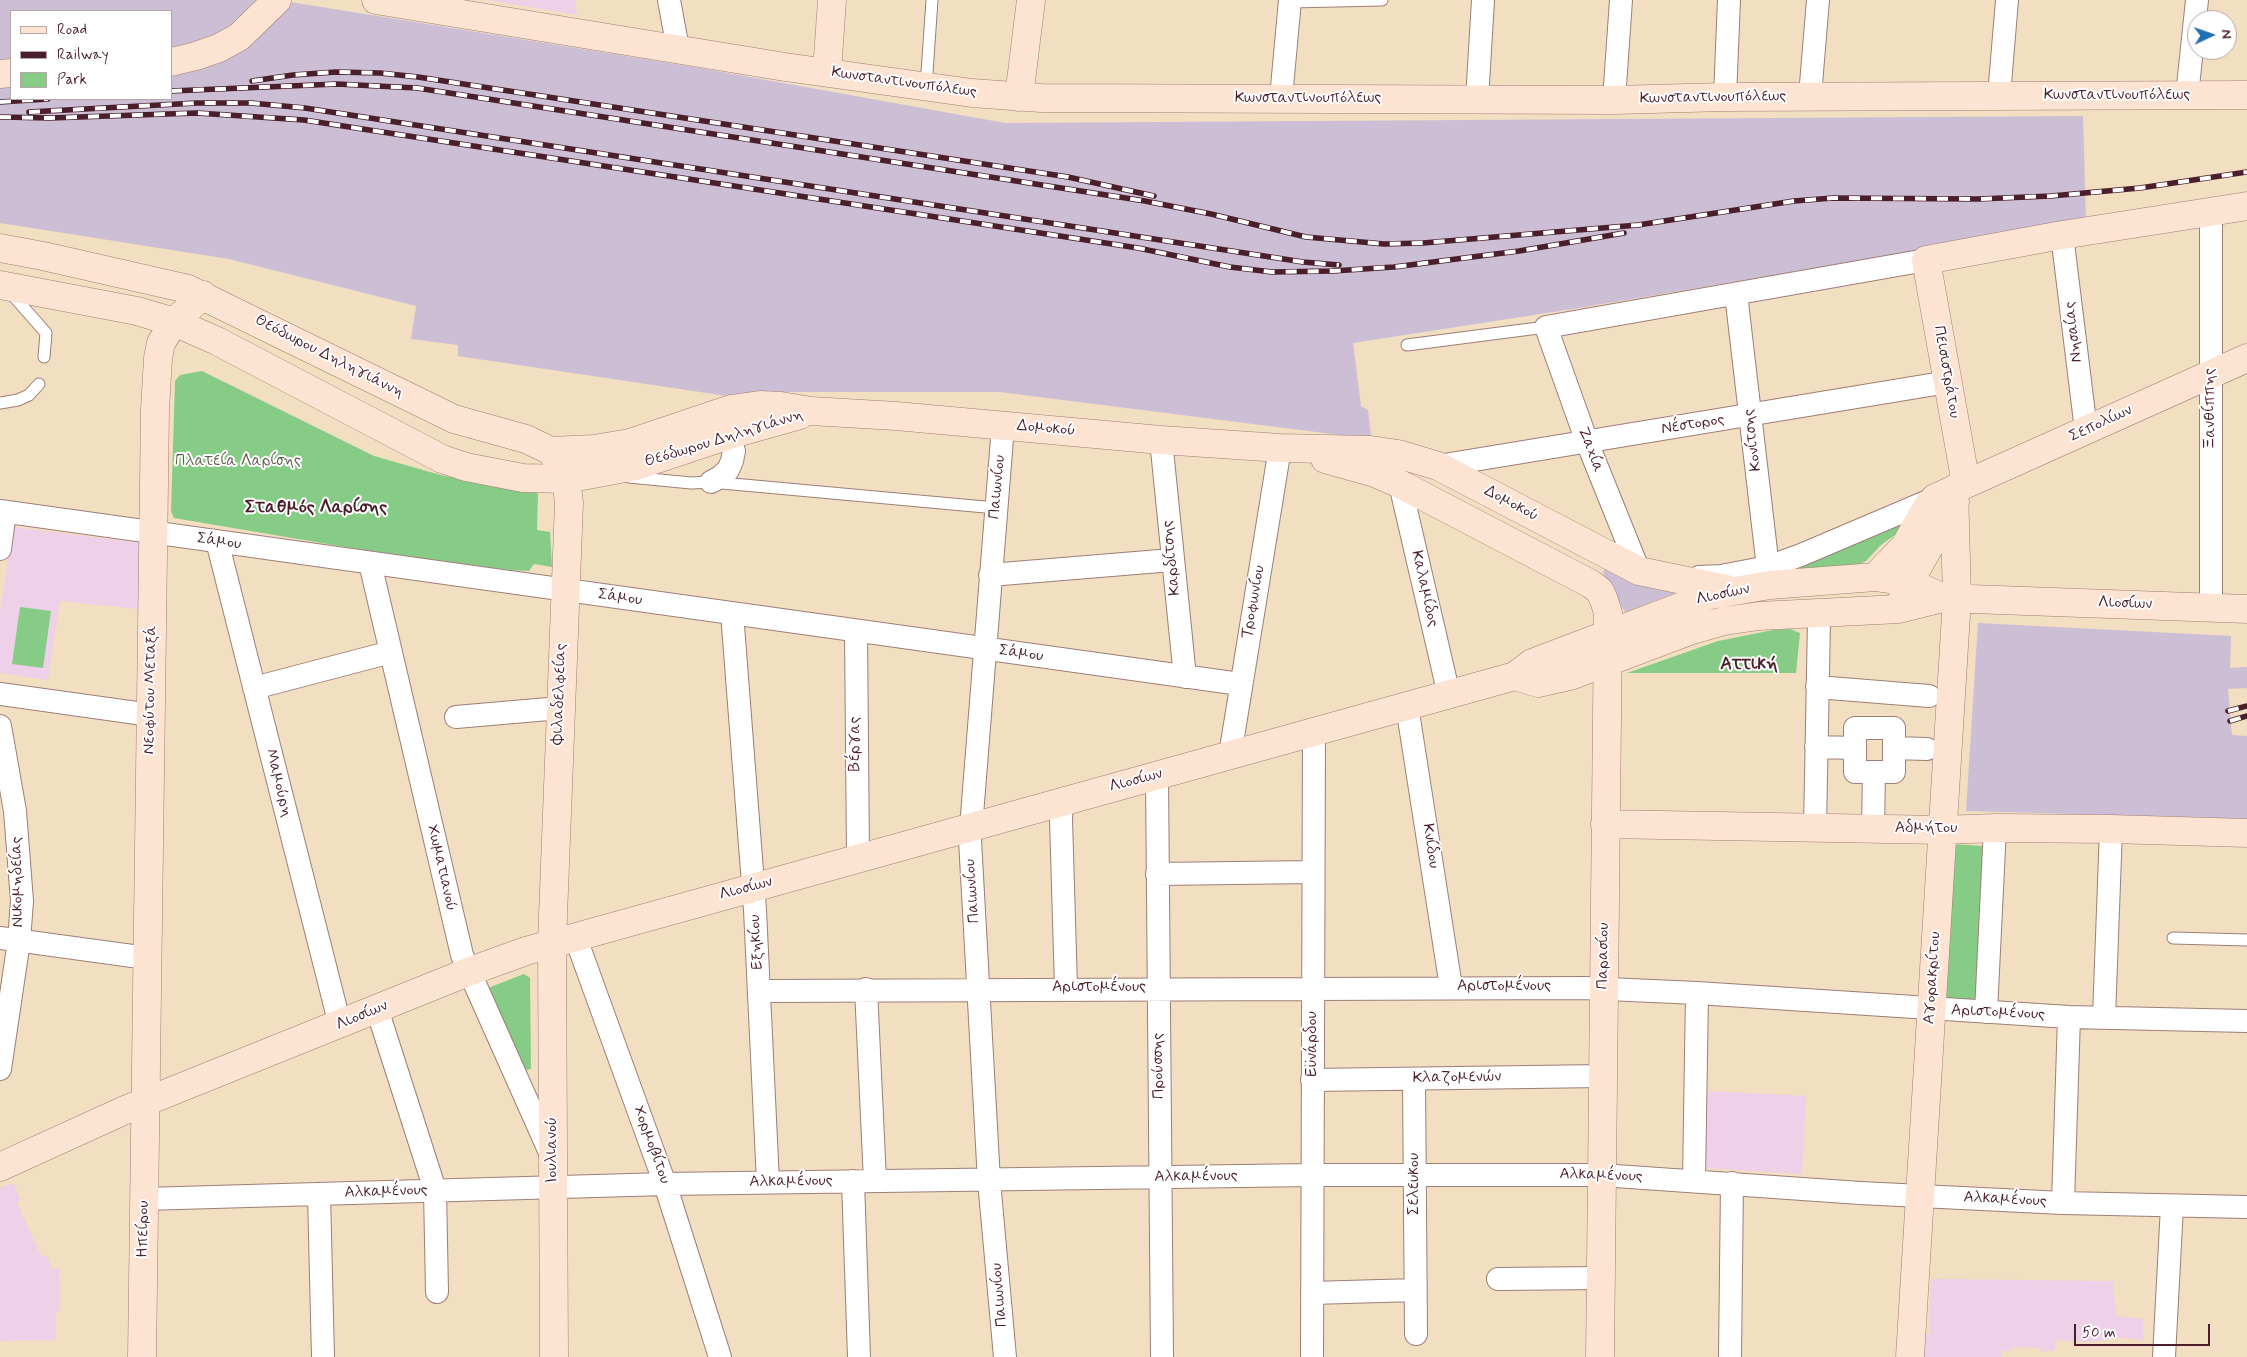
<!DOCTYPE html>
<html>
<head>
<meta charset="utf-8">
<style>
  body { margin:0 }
  #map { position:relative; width:2247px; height:1357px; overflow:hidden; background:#f2dec1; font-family:Mynerve,sans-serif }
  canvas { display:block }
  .legend { position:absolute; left:10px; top:10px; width:162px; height:90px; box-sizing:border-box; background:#fff; border:1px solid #b7a5aa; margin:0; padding:6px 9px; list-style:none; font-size:15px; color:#4a1f2b }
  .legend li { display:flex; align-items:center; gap:10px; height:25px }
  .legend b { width:25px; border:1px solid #b7a5aa }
  .north { position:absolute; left:2187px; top:10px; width:50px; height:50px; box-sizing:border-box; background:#fff; border:1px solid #b7a5aa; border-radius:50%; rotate:87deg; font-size:14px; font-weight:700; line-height:20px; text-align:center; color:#4a1f2b }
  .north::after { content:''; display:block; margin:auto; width:18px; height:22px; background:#1f6fb2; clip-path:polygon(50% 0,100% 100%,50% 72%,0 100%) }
  .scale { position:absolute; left:2074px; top:1324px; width:136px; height:22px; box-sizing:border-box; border:2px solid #4a1f2b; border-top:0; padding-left:6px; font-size:15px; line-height:18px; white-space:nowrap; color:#4a1f2b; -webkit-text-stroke:4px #fff; paint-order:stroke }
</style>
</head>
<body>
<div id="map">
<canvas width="2247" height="1357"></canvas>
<ul class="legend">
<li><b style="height:6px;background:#fde3d1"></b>Road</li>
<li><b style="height:6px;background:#4a1f2b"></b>Railway</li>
<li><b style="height:14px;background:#86cc87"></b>Park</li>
</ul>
<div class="north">N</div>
<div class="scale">50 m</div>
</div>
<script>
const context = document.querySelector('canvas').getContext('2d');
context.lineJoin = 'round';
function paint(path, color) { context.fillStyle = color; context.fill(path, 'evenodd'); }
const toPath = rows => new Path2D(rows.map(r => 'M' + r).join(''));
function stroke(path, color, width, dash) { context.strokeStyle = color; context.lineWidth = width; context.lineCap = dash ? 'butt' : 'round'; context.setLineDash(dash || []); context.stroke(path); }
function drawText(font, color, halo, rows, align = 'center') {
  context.font = font + ' Mynerve,sans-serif'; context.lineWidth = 4; context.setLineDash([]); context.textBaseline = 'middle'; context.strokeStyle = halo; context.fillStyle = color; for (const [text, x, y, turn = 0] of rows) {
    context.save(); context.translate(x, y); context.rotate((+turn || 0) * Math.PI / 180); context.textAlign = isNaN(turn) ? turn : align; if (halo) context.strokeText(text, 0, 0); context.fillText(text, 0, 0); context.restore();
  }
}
const built = toPath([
  [487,0,575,0,577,15],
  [13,527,140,543,138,609,60,601,48,680,0,673,0,612],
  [1706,1091,1806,1096,1802,1174,1702,1168],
  [13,1183,21,1201,17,1203,41,1256,47,1255,52,1269,59,1269,60,1311,56,1312,56,1340,0,1341,0,1188],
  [1931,1279,2113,1281,2116,1316,2143,1319,2143,1340,2122,1338,2089,1342,2055,1340,2055,1350,2042,1352,2040,1348,2012,1347,2011,1351,2001,1351,2002,1357,1923,1357,1924,1334,1929,1334]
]);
const industrial = toPath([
  [0,0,278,0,700,68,1005,123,2083,116,2086,222,1579,308,1353,343,1361,406,1368,410,1371,436,1340,435,1000,392,781,392,727,396,458,356,458,345,411,339,416,306,229,259,0,223],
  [11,11,171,11,171,99,11,99],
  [1607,559,1677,592,1625,612,1603,573],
  [1978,623,2231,636,2230,668,2247,667,2247,688,2228,689,2232,735,2247,736,2247,819,1966,811]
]);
const green = toPath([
  [202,371,374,456,444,476,506,485,529,486,538,494,537,530,550,532,552,567,534,564,529,571,509,570,357,549,174,518,171,511,175,381,180,375],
  [1921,506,1903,529,1881,545,1866,561,1858,565,1813,569,1788,567],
  [20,607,51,611,43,668,12,664],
  [1790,629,1800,633,1796,673,1627,673,1718,641,1773,630],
  [1949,844,1984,846,1976,1004,1941,1002],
  [524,974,530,978,531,1069,525,1070,488,988]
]);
const lane = toPath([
  [1290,2,1382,0],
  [926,87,932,0],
  [10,292,46,333,44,357],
  [1407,345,1546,327],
  [0,403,18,400,29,395,39,384],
  [629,477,691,483,711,482,996,508],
  [2173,938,2247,940]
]);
const street = toPath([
  [669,0,678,49],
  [1810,96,1818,0],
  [1999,96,2007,0],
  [2187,96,2197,0],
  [1725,97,1729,0],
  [1281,98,1290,0],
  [1477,100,1483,0],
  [1614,100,1621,0],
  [2211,210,2211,607],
  [2062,235,2086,430],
  [1736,294,1770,585],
  [1003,426,970,840,989,1181,1005,1357],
  [1161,440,1185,677],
  [1438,466,1948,382],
  [711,482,720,477,728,470,732,461,734,451,729,435],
  [1400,484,1449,695],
  [0,511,1240,684],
  [217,541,340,1025],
  [0,549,5,512],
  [370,563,462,955,552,1157],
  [1639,571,1587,442,1546,327,1926,260],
  [990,575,1172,560],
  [1699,577,1721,576,1768,567,1801,555,1935,498],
  [732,613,755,910,768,1182],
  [856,631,858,858],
  [1817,687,1929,696],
  [254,688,391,652],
  [0,694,151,715],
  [1407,706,1451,987],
  [456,717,560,708],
  [0,726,15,811,22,901,19,941,0,1069],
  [1855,728,1894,728,1894,772,1855,772,1855,728],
  [1816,747,1855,748],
  [1894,748,1927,749],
  [1230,755,1280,448],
  [1157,775,1162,1357],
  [1062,802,1061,819,1066,988],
  [1815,828,1819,621],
  [1873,829,1874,772],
  [1157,874,1313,872],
  [575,936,665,1184,720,1357],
  [0,938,147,958],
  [866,989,875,1181],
  [760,991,1585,988,1697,993,2069,1017,2247,1021],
  [377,1009,435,1190,437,1292],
  [1986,1012,1995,828],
  [2104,1017,2111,829],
  [1414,1079,1416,1334],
  [1312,1080,1602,1076],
  [1694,1180,1697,993],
  [853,1181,859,1357],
  [319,1194,323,1357],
  [144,1199,665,1184,1313,1175,1601,1175,1860,1193,2063,1203,2247,1207],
  [2063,1203,2069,1017],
  [1498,1279,1600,1278],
  [1312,1293,1415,1290],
  [1312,1357,1314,732],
  [1730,1357,1732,1183],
  [2164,1357,2172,1206]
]);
const secondary = toPath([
  [376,0,785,67,972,93,1041,98,1614,100,1725,97,2247,95],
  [171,62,196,56,219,48,239,37,277,0],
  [827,72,832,0],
  [0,74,11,73],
  [1019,97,1031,0],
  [0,248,43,256,188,289,454,419,526,439,551,451,594,449,630,443,731,409,760,405,781,406,811,411,896,416,1161,440,1280,448,1371,450,1398,454,1438,466,1639,571,1726,589],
  [0,285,137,311,174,322,217,341,442,459,466,467,523,478,566,479,636,466,729,435,800,415],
  [551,451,558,462,566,479,569,503,552,942,554,1357],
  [1325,459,1375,473,1400,484,1591,584,1600,591,1604,600,1608,613,1608,626,1600,1357],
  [1966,484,1926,260,2062,235,2247,206],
  [1875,577,1905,546,1927,507,1935,498,2247,358],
  [1902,600,1909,582,1955,502],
  [1515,676,1538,683,1573,675,1692,630,1724,621,1759,616,1899,609,1943,598,2247,609],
  [1605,824,1943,830,1995,828,2111,829,2247,833],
  [0,1167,125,1110,468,972,526,951,1515,676,1532,663,1711,595,1770,585,1875,577,1909,582,1943,598],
  [142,1357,155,410,158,358,161,343,174,322,203,295],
  [1910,1357,1957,598,1954,489]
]);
const rail = toPath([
  [252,81,293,75,336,72,380,73,418,77,1068,177,1154,196],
  [171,91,337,84,417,88,1145,201,1211,214,1306,237,1384,244,1423,243,1638,225,1794,201,1833,198,1978,199,2051,196,2140,188,2247,172],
  [0,102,48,99],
  [29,112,197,103,251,103,305,108,1303,262,1339,265],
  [0,117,50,118,197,113,304,120,1138,248,1230,267,1272,272,1333,271,1394,267,1519,251,1624,233],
  [2228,711,2247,706],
  [2230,721,2247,716]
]);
const streetNames = [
  ["Κωνσταντινουπόλεως",904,83,8],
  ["Κωνσταντινουπόλεως",2117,96],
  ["Κωνσταντινουπόλεως",1713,98,-1],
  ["Κωνσταντινουπόλεως",1308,99],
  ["Νησαίας",2074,332,-97],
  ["Θεόδωρου Δηληγιάννη",329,357,27],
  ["Πεισιστράτου",1946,372,80],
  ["Ξανθίππης",2211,409,-90],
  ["Σεπολίων",2101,424,-25],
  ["Νέστορος",1693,425,-9],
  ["Δομοκού",1046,429,5],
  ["Θεόδωρου Δηληγιάννη",724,439,-17],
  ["Κονίτσης",1753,440,-97],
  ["Ζαχία",1590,450,69],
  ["Παιωνίου",998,487,-85],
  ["Δομοκού",1511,504,28],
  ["Σάμου",219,542,8],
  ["Καρδίτσης",1172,558,-96],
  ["Καλαμίδος",1424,589,77],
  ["Λιοσίων",1723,595,-12],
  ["Σάμου",620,598,8],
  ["Τροφωνίου",1254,602,-80],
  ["Λιοσίων",2125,604,2],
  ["Σάμου",1021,654,8],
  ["Νεοφύτου Μεταξά",151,690,-89],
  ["Φιλαδελφείας",560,694,-88],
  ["Βέργας",856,744,-90],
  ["Λιοσίων",1136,781,-15],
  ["Μαμούρη",278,783,76],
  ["Αδμήτου",1926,829],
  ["Κνίδου",1430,846,81],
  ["Χωματιανού",441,868,77],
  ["Νικομηδείας",18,882,-91],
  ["Λιοσίων",746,889,-15],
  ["Παιωνίου",973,891,-94],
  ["Εξηκίου",757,942,-93],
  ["Παρασίου",1604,956,-89],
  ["Αγορακρίτου",1933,978,-86],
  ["Αριστομένους",1504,987],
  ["Αριστομένους",1099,988],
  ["Αριστομένους",1998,1013,3],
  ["Λιοσίων",362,1016,-23],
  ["Εϋνάρδου",1313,1044,-90],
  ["Προύσσης",1159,1066,-91],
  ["Κλαζομενών",1457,1078,-1],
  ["Χορμοβίτου",651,1145,70],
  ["Ιουλιανού",553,1150,-90],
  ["Αλκαμένους",1601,1176,2],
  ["Αλκαμένους",1196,1177,-1],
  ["Αλκαμένους",791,1182,-1],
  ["Σελευκου",1415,1184,-90],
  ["Αλκαμένους",386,1192,-2],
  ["Αλκαμένους",2005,1200,3],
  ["Ηπείρου",144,1229,-89],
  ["Παιωνίου",1000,1295,-95]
];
const parkNames = [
  ["Πλατεία Λαρίσης",238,462]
];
const neighbourhoodNames = [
  ["Σταθμός Λαρίσης",316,508],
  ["Αττική",1749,665]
];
paint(built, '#eed0e8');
paint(industrial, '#ccbed4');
paint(green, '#86cc87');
stroke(lane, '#9e7e76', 13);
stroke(street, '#9e7e76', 24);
stroke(secondary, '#9e7e76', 29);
stroke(lane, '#fff', 11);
stroke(street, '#fff', 22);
stroke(secondary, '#fde3d1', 28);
stroke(rail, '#4a1f2b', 5.5);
stroke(rail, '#fff', 4, [11]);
drawText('16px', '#4a1f2b', '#fff', streetNames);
drawText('16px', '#5f5c4b', '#fff', parkNames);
drawText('bold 18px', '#4a1f2b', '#fff', neighbourhoodNames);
</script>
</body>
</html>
